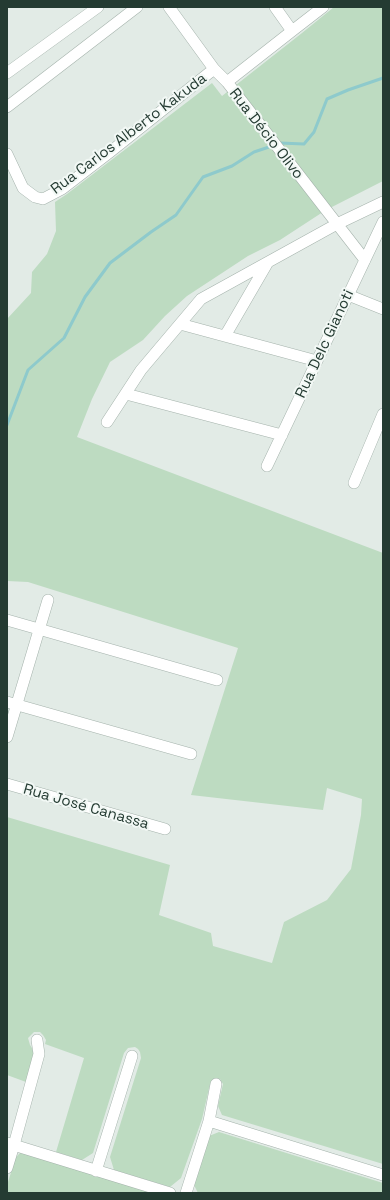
<!DOCTYPE html>
<html>
<head>
<meta charset="utf-8">
<style>
  body { margin:0 }
  #map { position:relative; width:390px; height:1200px; overflow:hidden; background:#e2ebe6; font-family:"Space Grotesk",sans-serif }
  canvas { display:block }
  .frame { position:absolute; inset:0; border:8px solid #243b32; pointer-events:none }
</style>
</head>
<body>
<div id="map">
<canvas width="390" height="1200"></canvas>
<div class="frame"></div>
</div>
<script>
const context = document.querySelector('canvas').getContext('2d');
context.lineJoin = 'round';
function paint(path, color) { context.fillStyle = color; context.fill(path, 'evenodd'); }
const toPath = rows => new Path2D(rows.map(r => 'M' + r).join(''));
function stroke(path, color, width, dash) { context.strokeStyle = color; context.lineWidth = width; context.lineCap = dash ? 'butt' : 'round'; context.setLineDash(dash || []); context.stroke(path); }
function drawText(font, color, halo, rows, align = 'center') {
  context.font = font + ' "Space Grotesk",sans-serif'; context.lineWidth = 4; context.setLineDash([]); context.textBaseline = 'middle'; context.strokeStyle = halo; context.fillStyle = color; for (const [text, x, y, turn = 0] of rows) {
    context.save(); context.translate(x, y); context.rotate((+turn || 0) * Math.PI / 180); context.textAlign = isNaN(turn) ? turn : align; if (halo) context.strokeText(text, 0, 0); context.fillText(text, 0, 0); context.restore();
  }
}
const green = toPath([
  [334,7,383,7,383,181,326,210,280,240,248,256,187,296,165,316,143,340,110,362,92,399,77,437,383,553,383,1164,222,1115,218,1106,223,1084,220,1079,215,1078,213,1080,210,1084,202,1119,181,1178,170,1187,114,1170,110,1157,141,1058,140,1052,138,1049,135,1047,128,1048,124,1053,93,1153,82,1160,56,1152,84,1058,45,1044,46,1040,43,1035,40,1032,34,1032,28,1038,30,1045,32,1048,34,1054,26,1082,7,1075,7,817,170,865,159,915,211,933,213,946,272,963,284,922,327,900,351,869,361,815,362,799,327,788,323,810,191,795,238,648,28,582,7,581,7,319,31,293,32,272,47,254,56,231,55,202,67,194,212,83,222,96,302,33],
  [219,1132,383,1183,383,1193,198,1193,193,1183,209,1136],
  [21,1152,155,1193,7,1193,7,1185,16,1157]
]);
const stream = toPath([
  [280,143,304,144,314,132,327,99,348,90,383,78],
  [7,425,28,370,64,338,85,297,110,263,151,232,176,215,203,177,232,166,254,152,272,146]
]);
const minor = toPath([
  [169,7,214,69,227,82,365,260],
  [292,31,323,7],
  [7,73,98,7],
  [227,82,292,31,275,7],
  [7,107,137,7],
  [7,154,23,188,35,197,43,199,62,189,110,152,214,69],
  [348,295,383,309],
  [180,324,317,361],
  [225,336,268,262],
  [126,394,282,435],
  [107,422,141,370,201,299,337,224,383,202],
  [267,466,383,222],
  [354,483,383,414],
  [7,620,217,680],
  [7,702,191,754],
  [7,737,48,600],
  [7,784,165,829],
  [209,1121,383,1175],
  [7,1143,170,1193],
  [7,1168,14,1145,39,1054,37,1040],
  [96,1171,132,1056],
  [186,1193,209,1121,216,1084]
]);
const streetNames = [
  ["Rua Carlos Alberto Kakuda",129,134,-37],
  ["Rua Décio Olivo",266,134,52],
  ["Rua Delc Gianoti",325,344,-65],
  ["Rua José Canassa",86,807,16]
];
paint(green, '#bddbc1');
stroke(stream, '#8ecacc', 3);
stroke(minor, '#a5b3ac', 12);
stroke(minor, '#fff', 11);
drawText('15px', '#243b32', '#f2f8f5', streetNames);
</script>
</body>
</html>
